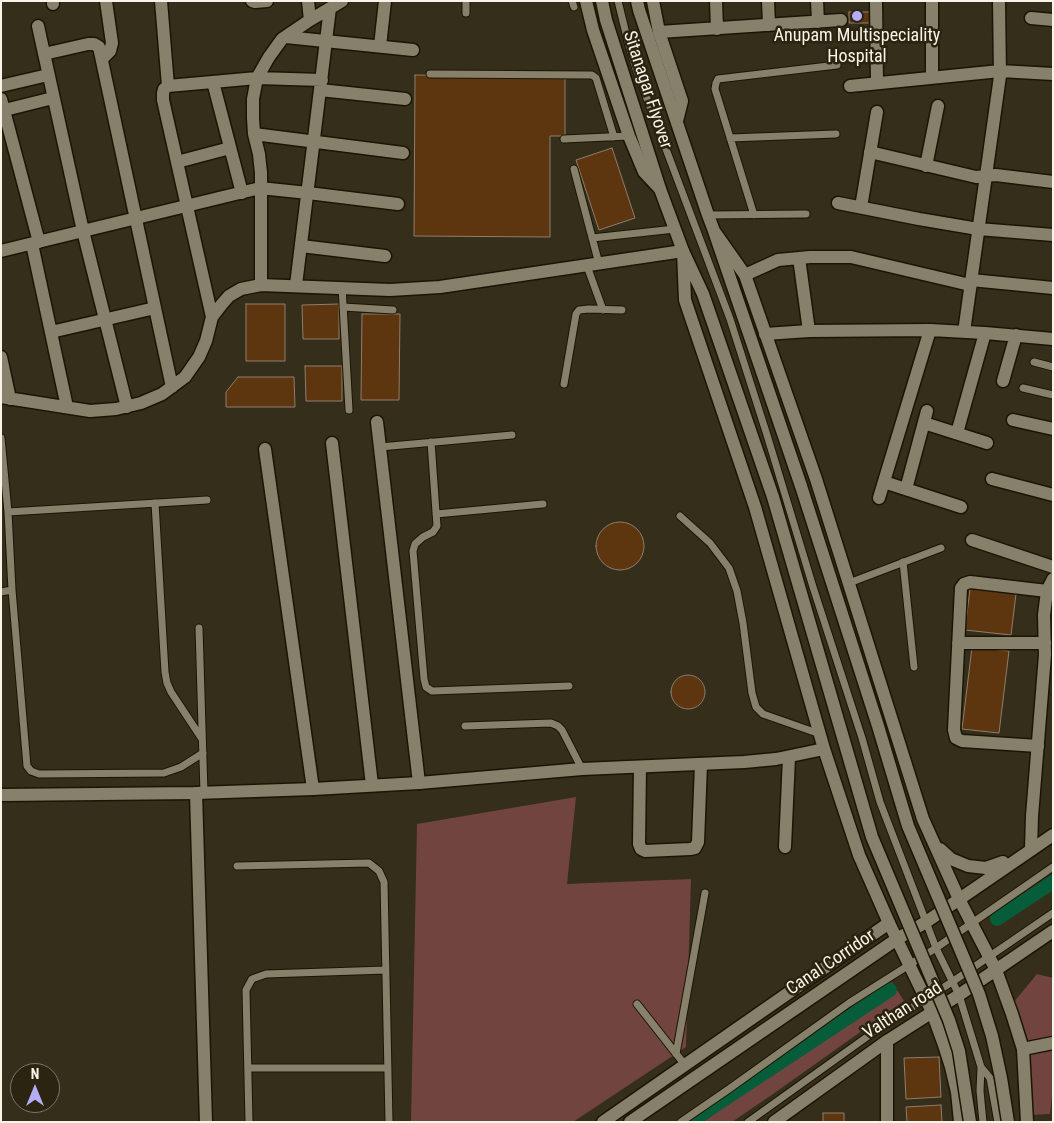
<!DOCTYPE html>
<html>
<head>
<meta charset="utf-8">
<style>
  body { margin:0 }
  #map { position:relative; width:1054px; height:1123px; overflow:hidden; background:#342e1a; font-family:"Roboto Condensed",sans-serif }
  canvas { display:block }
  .frame { position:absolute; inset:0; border:2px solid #f8f4e8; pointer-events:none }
  .north { position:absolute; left:10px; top:1063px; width:50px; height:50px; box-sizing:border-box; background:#2a2411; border:1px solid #7c7767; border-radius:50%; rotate:0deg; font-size:14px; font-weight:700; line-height:20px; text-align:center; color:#f8f4e8 }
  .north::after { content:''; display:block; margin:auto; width:18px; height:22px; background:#b5acf8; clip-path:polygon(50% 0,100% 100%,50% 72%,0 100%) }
</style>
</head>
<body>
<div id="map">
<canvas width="1054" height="1123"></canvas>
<div class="frame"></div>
<div class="north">N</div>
</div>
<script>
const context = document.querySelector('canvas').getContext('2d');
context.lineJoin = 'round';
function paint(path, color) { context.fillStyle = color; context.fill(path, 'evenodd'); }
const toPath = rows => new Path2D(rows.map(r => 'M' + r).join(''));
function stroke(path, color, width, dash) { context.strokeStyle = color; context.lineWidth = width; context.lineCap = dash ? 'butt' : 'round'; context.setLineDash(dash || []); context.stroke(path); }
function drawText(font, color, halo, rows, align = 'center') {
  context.font = font + ' "Roboto Condensed",sans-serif'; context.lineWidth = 5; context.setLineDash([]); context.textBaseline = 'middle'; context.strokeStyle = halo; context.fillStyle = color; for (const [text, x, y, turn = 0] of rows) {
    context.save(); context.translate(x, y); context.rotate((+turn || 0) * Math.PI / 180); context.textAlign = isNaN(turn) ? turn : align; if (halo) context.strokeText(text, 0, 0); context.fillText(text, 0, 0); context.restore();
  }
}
const green = toPath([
  [576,797,567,884,691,879,686,1047,573,1122,411,1122,417,824],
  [1037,974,1053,978,1053,1086,1050,1114,1030,1115,1027,1039,1013,1003],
  [892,982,904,1001,773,1094,732,1122,703,1122,821,1039]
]);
const canal = toPath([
  [997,919,1053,882],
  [690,1122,890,990]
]);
const building = toPath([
  [849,12,871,12,871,23,849,23,849,12],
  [415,75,565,77,565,136,550,136,550,237,414,236,415,75],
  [612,148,635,218,599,230,576,160,612,148],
  [246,304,285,304,285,361,246,361,246,304],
  [339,304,339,339,303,339,302,305,339,304],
  [362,314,400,314,399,400,361,400,362,314],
  [305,366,342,366,342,401,306,401,305,366],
  [238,377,294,377,295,407,226,407,226,392,238,377],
  '596 546a24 24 0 1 1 48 0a24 24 0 1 1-48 0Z',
  [970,589,1016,594,1011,635,965,630,970,589],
  [972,647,1009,651,999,733,962,729,972,647],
  '671 692a17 17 0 1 1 34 0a17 17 0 1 1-34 0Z',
  [939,1057,941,1097,906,1099,904,1058,939,1057],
  [941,1105,942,1122,907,1122,906,1107,941,1105],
  [823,1113,844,1113,844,1122,823,1122,823,1113]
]);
const service = toPath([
  [572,1,574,7],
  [618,1,629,46,637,72,730,319,767,435,813,587,862,738,880,802,936,948,959,995,981,1067,990,1078,998,1122],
  [466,13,466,1],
  [430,74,592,75,596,78,614,137],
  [730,138,836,134],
  [564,139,629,136],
  [574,169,599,264],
  [708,215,806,214],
  [754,215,715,89,716,83,718,79,837,65],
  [592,238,675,229],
  [587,266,603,310],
  [342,287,349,410],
  [343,307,393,310],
  [1034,362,1053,367],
  [564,384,576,314,579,310,589,309,622,310],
  [1023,388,1053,395],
  [1,438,8,512,12,590,27,766,31,771,39,774,164,773,181,767,203,753],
  [431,442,437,526,433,532,423,537,415,544,413,551,424,679,426,687,432,691,569,686],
  [380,447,512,435],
  [155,503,165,672,167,683,171,692,202,739],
  [8,512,207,500],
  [436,514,543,504],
  [680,516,710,543,729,568,737,591,743,623,752,693,756,707,763,714,820,734],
  [903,562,914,667],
  [849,583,941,548],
  [1,592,12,590],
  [199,628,204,793],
  [465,726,551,723,558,726,562,730,582,769],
  [237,866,369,863,379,871,384,882,389,1122],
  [637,1004,685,1065],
  [676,1054,705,893],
  [981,1067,980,1091,983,1122],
  [248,1068,388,1068],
  [249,1122,246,990,252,979,266,974,386,970],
  [681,1122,729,1089,849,1003,936,948,1053,867],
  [748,1122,878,1029,952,982,1053,913]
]);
const minor = toPath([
  [53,1,53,4],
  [161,1,168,86],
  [252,1,255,2,267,1],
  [308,1,310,20],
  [716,1,717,29],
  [768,1,769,25],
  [817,1,818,22],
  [876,1,877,83],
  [932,1,932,77],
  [1031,18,1053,20],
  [38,26,83,231,127,407],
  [659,32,841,20],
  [286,37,413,50],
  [380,46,385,1],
  [44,54,88,44,94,44,99,47,172,387],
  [102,59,110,51,112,43,106,1],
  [213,82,242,193],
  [1,86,48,75],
  [850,86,1000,71,1053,74],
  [320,90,405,99],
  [1,99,39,242],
  [1,111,53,98],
  [254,134,403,153],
  [870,152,976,177,996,175,1053,182],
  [177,162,230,148],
  [926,166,938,106],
  [838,203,919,219,978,229,1053,235],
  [861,207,877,112],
  [32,244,67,407],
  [301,246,385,256],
  [1,251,260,188,308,193,398,204],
  [799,258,809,331],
  [745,275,778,260,810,257,851,257,970,285],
  [971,280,1053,288],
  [261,285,261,173,259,154,254,134,253,118,253,99,257,78,269,57,282,39,310,20,342,1],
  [296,285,330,8],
  [212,317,163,100,163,93,164,89,168,86,257,78,322,80],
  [51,332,155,308],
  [964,332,1000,76,999,1],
  [765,334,809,331,930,330,985,333,1053,339],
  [1,357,10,399],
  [1003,381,1016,335],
  [1,397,90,411,116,409,141,403,162,394,185,377,199,357,206,341,212,317,222,304,229,296,241,289,261,285,390,290,440,287,683,251],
  [1013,420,1053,429],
  [377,422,419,783],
  [924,423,987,443],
  [957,433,985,333],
  [332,443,372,785],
  [265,449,313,789],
  [992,479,1053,495],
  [884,482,961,507],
  [906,489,927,411],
  [879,498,930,330],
  [972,540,1053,567],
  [958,643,1045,643],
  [1038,746,962,741,956,738,954,730,961,588,964,584,970,582,1047,591],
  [640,767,639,844,641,849,645,851,690,849,695,848,698,842,701,764],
  [196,793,206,1122],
  [785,847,789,757],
  [887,1041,887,1122],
  [1023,1049,1053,1043]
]);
const tertiary = toPath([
  [586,1,593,30,629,136,644,172,660,189],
  [653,1,659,32,682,101,677,121],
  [1,795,196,793,313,789,419,783,582,769,744,762,776,759,824,749],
  [1031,849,1032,816,1045,655,1044,615,1047,591,1053,579],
  [603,1122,889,923]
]);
const secondary = toPath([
  [602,1,606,20,660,189,683,251,703,294,773,497],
  [637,1,639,10,708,215,714,231,801,486],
  [714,231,745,275,816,479,923,819,959,899,996,970,1012,1014,1023,1049,1027,1122],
  [683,251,685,300,755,507,824,749,859,855,889,923,932,1012,944,1045,951,1067,957,1092,960,1122],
  [940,849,951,859,968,866,986,868,1003,862],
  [630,1122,897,939,926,922,1053,835],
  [774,1122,887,1041,959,995,1053,931]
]);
const secondaryBridge = toPath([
  [801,486,878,726,908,826,979,994,992,1036,1001,1078,1008,1122],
  [773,497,872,837,949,1020,959,1051,970,1122]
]);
const markers = [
  [857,16,6,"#b5acf8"]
];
const poiNames = [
  ["Anupam Multispeciality",857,36],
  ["Hospital",857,57]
];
const streetNames = [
  ["Sitanagar Flyover",647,90,72],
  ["Canal Corridor",831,963,-34],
  ["Valthan road",903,1011,-33]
];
paint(green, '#72443f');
stroke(canal, '#075c39', 14);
paint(building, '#5d3610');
stroke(building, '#907d6d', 1);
stroke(service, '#1b1604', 9);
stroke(minor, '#1b1604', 15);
stroke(tertiary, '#1b1604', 15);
stroke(secondary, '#1b1604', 15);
stroke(service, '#87806a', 7);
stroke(minor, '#87806a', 12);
stroke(tertiary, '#87806a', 12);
stroke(secondary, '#87806a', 12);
stroke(secondaryBridge, '#1b1604', 15, []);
stroke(secondaryBridge, '#87806a', 12);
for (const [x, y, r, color] of markers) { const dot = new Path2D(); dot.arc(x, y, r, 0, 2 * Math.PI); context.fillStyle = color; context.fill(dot); stroke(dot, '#2a2411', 2); }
drawText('18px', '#f8f4e8', '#2a2411', poiNames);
drawText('18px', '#f8f4e8', '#2a2411', streetNames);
</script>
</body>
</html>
